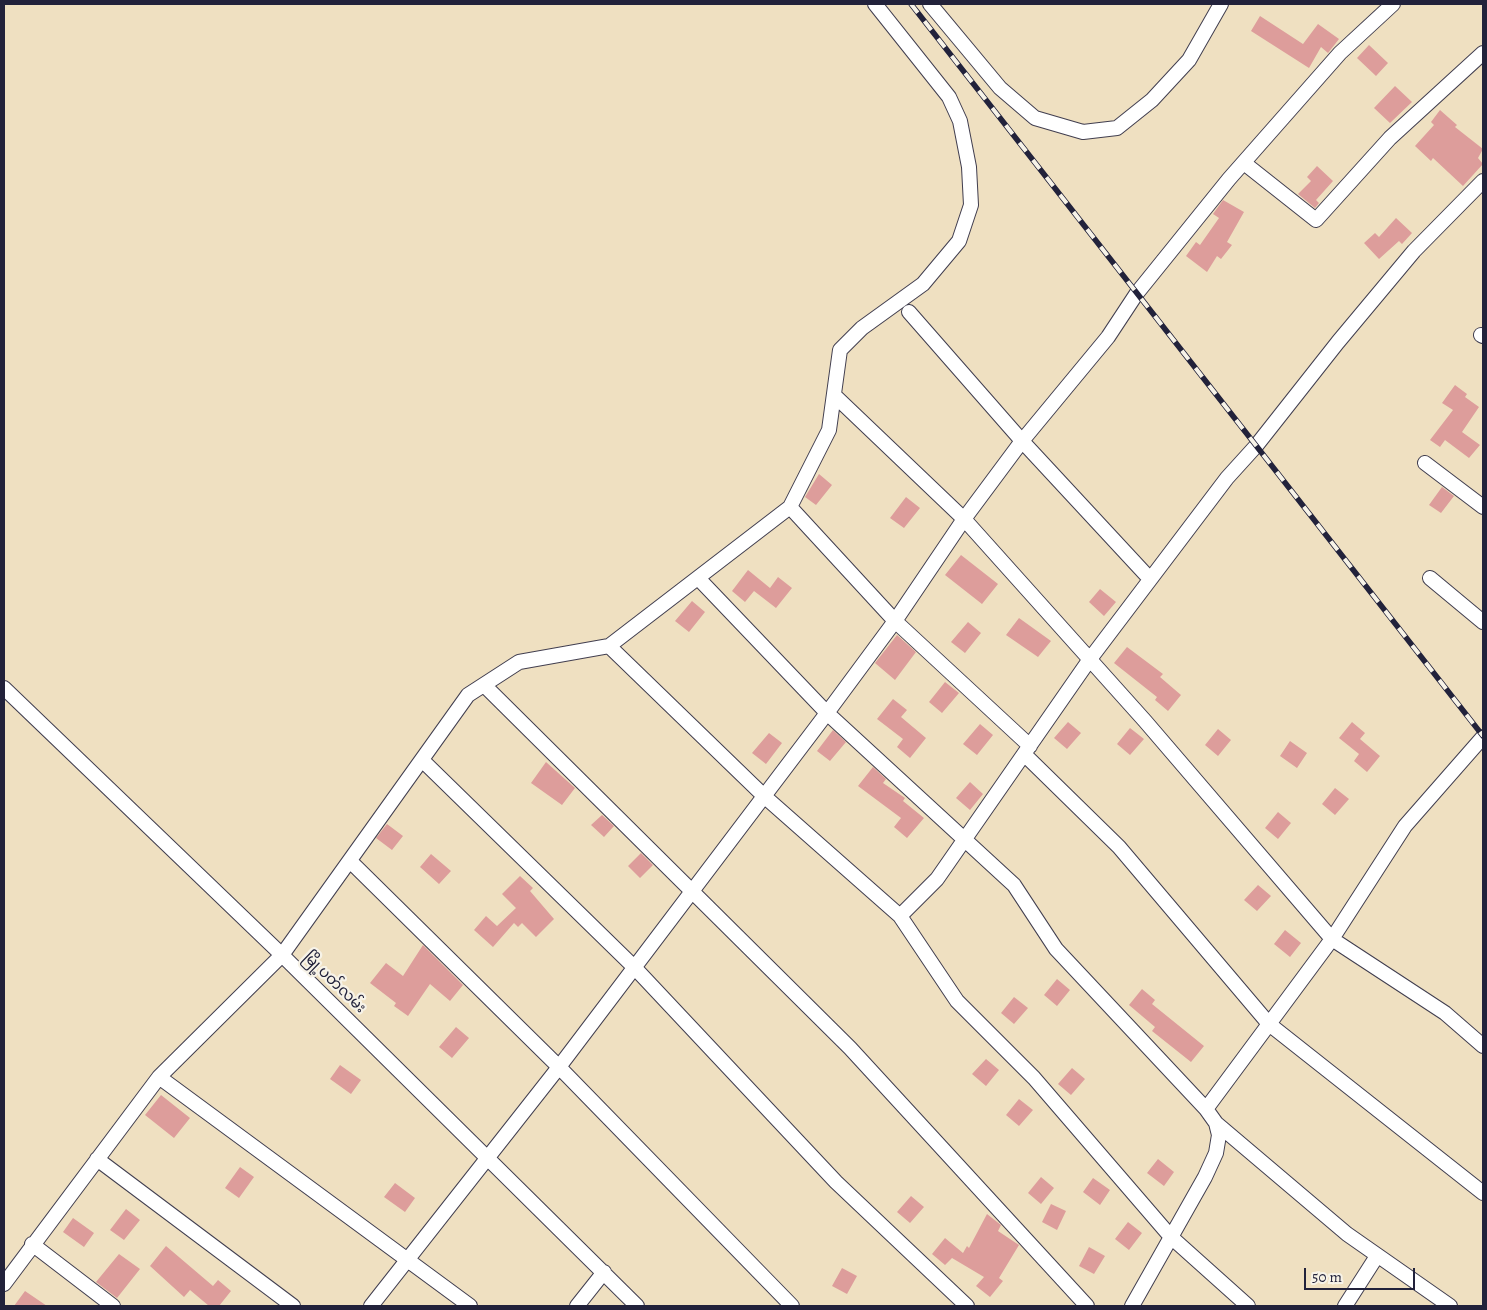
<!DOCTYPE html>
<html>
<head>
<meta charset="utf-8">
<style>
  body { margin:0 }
  #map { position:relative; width:1487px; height:1310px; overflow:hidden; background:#efe0c1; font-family:Alegreya,serif }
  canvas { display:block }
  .frame { position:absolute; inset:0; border:5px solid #22223b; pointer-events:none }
  .scale { position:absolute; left:1304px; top:1268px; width:111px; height:22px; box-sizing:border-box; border:2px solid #22223b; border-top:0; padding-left:6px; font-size:15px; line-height:18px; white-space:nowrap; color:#22223b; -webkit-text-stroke:4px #f7f3e8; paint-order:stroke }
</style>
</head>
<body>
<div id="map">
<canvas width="1487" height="1310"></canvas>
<div class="frame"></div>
<div class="scale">50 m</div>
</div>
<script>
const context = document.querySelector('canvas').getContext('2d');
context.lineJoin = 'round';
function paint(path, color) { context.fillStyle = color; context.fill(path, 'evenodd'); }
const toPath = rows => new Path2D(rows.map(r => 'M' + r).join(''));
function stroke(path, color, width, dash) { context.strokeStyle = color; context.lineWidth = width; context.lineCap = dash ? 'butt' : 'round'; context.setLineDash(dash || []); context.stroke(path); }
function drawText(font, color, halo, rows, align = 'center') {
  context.font = font + ' Alegreya,"Noto Sans Myanmar",serif'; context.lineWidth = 4.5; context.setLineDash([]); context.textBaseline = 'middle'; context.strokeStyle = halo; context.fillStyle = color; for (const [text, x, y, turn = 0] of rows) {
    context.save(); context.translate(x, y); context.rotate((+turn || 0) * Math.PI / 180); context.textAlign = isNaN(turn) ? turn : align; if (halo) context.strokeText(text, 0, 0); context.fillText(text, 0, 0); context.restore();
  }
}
const building = toPath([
  [1260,16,1303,44,1318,24,1339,39,1328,53,1321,47,1309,68,1251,31],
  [1369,45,1388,63,1376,76,1357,58],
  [1395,86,1412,102,1390,123,1374,108],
  [1440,110,1457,125,1455,127,1483,149,1478,158,1483,164,1463,186,1433,158,1431,161,1415,146,1434,125,1431,122],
  [1317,166,1333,181,1316,200,1319,203,1315,208,1298,194,1311,181,1307,177],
  [1223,200,1244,212,1227,242,1232,245,1221,259,1217,256,1207,272,1186,256,1196,242,1200,245,1219,218,1213,214],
  [1396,218,1412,233,1402,244,1399,241,1379,259,1364,243,1375,233,1379,237],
  [1455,385,1467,394,1465,397,1479,407,1462,432,1480,445,1469,458,1445,440,1440,447,1430,440,1453,410,1442,403],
  [819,474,832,485,816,505,805,497],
  [1442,487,1454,496,1441,513,1429,505],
  [906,497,920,508,904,528,890,518],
  [961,555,998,584,982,604,945,575],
  [748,570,770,588,778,577,792,588,776,608,754,591,745,602,732,591],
  [1100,589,1116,602,1104,616,1089,602],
  [692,601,705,612,689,632,675,621],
  [1019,618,1051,641,1038,657,1006,635],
  [968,622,981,633,965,653,951,642],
  [897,635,916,652,895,680,875,663],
  [1127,647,1163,674,1160,677,1181,695,1168,711,1155,700,1157,697,1114,663],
  [945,682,959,693,942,713,929,702],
  [893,699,907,710,901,717,926,738,910,758,897,747,903,739,877,719],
  [1068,722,1081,733,1067,749,1054,738],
  [1352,722,1365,733,1360,739,1380,756,1367,772,1354,761,1359,754,1339,738],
  [980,724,993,735,977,755,963,744],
  [1130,728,1144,739,1130,755,1117,744],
  [1218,729,1231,740,1218,756,1205,745],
  [833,730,846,742,830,761,817,751],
  [769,733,782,743,766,764,752,753],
  [1290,741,1307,753,1297,768,1280,756],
  [546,762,575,788,562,805,531,783],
  [873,767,886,779,883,783,905,798,903,801,924,818,907,838,894,827,901,818,858,786],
  [970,782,983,794,970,810,956,798],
  [1335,788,1349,799,1335,815,1322,804],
  [1278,812,1291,823,1278,839,1265,828],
  [602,815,614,826,604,837,591,825],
  [387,824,403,836,392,850,376,838],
  [641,853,653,865,640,878,628,866],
  [431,854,451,871,439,884,420,867],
  [520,876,533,888,530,891,554,919,536,937,522,923,518,927,514,923,493,947,474,930,486,916,497,926,516,908,502,894],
  [1258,885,1271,896,1257,911,1244,900],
  [1285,930,1301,943,1290,957,1274,944],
  [423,945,463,985,450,1001,430,984,408,1016,394,1006,396,1003,370,983,386,963,403,976],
  [1057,979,1070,990,1057,1006,1044,995],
  [1142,989,1155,1000,1152,1004,1204,1046,1191,1062,1152,1031,1155,1027,1129,1005],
  [1014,997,1028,1008,1014,1024,1001,1013],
  [456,1027,469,1038,452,1058,439,1047],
  [986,1059,999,1070,986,1086,972,1074],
  [340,1065,361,1080,351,1094,330,1079],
  [1072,1068,1085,1079,1071,1095,1058,1084],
  [161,1095,190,1118,174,1138,145,1115],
  [1019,1099,1033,1110,1019,1126,1006,1115],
  [1158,1159,1174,1172,1164,1186,1147,1173],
  [240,1167,254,1177,239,1198,225,1188],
  [1041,1177,1054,1188,1041,1204,1028,1193],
  [1093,1178,1110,1190,1100,1205,1083,1192],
  [395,1183,415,1198,405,1212,384,1197],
  [911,1196,924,1207,910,1223,897,1212],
  [1051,1204,1066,1211,1057,1230,1042,1222],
  [126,1209,140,1220,124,1240,110,1230],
  [987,1214,1001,1225,998,1231,1019,1245,999,1278,1003,1281,990,1297,976,1286,984,1277,952,1258,945,1265,932,1254,945,1238,963,1253,967,1246,969,1248],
  [73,1218,94,1233,84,1247,63,1232],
  [1128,1222,1142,1233,1129,1250,1115,1239],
  [166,1246,213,1286,218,1280,231,1291,219,1306,209,1306,190,1290,184,1297,150,1266],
  [1089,1247,1105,1256,1094,1274,1079,1266],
  [119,1254,140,1269,117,1298,96,1282],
  [842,1268,857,1276,847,1294,832,1286],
  [25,1291,47,1306,14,1306]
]);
const minor = toPath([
  [930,4,1000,88,1035,118,1083,132,1117,128,1152,100,1189,60,1221,4],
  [1244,163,1316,220,1390,138,1483,53],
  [909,312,1022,441,1150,579],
  [1481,335,1483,336],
  [834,395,964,519,1145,721,1332,939,1445,1013,1483,1046],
  [1425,463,1483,507],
  [790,507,895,621,1030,746],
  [698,578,827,713,1014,885,1056,949,1206,1109,1216,1123,1219,1135,1216,1153,1205,1177,1132,1306],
  [1430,578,1483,622],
  [609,646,764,796,900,916,957,1001,1034,1078,1171,1237,1248,1306],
  [484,685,850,1048,1087,1306],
  [4,688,282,955,637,1306],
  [1024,754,1119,847,1269,1024,1483,1193],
  [422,760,634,967,836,1182,967,1306],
  [350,861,559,1067,792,1306],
  [900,916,937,879,1090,659,1227,478,1256,446,1338,342,1414,251,1483,181],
  [159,1077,470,1306],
  [1206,1109,1332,939,1405,826,1483,737],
  [1216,1123,1347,1234,1450,1306],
  [97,1159,293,1306],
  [32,1244,113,1306],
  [4,1284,159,1077,282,955,468,695,519,662,609,646,790,507,829,430,840,350,862,328,923,284,959,241,971,205,969,167,960,121,949,97,875,4],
  [371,1306,559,1067,827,713,895,621,964,519,1022,441,1108,337,1137,293,1229,179,1340,53,1393,4],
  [577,1306,604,1272],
  [1345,1306,1377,1256]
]);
const rail = toPath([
  [911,4,1483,736]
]);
const streetNames = [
  ["မြို့ပတ်လမ်း",334,983,44]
];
paint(building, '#dd9d9b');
stroke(minor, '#413e4f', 16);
stroke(minor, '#fff', 14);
stroke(rail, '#22223b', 5.5);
stroke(rail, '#f7f3e8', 4, [11]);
drawText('15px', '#22223b', '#f7f3e8', streetNames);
</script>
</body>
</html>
